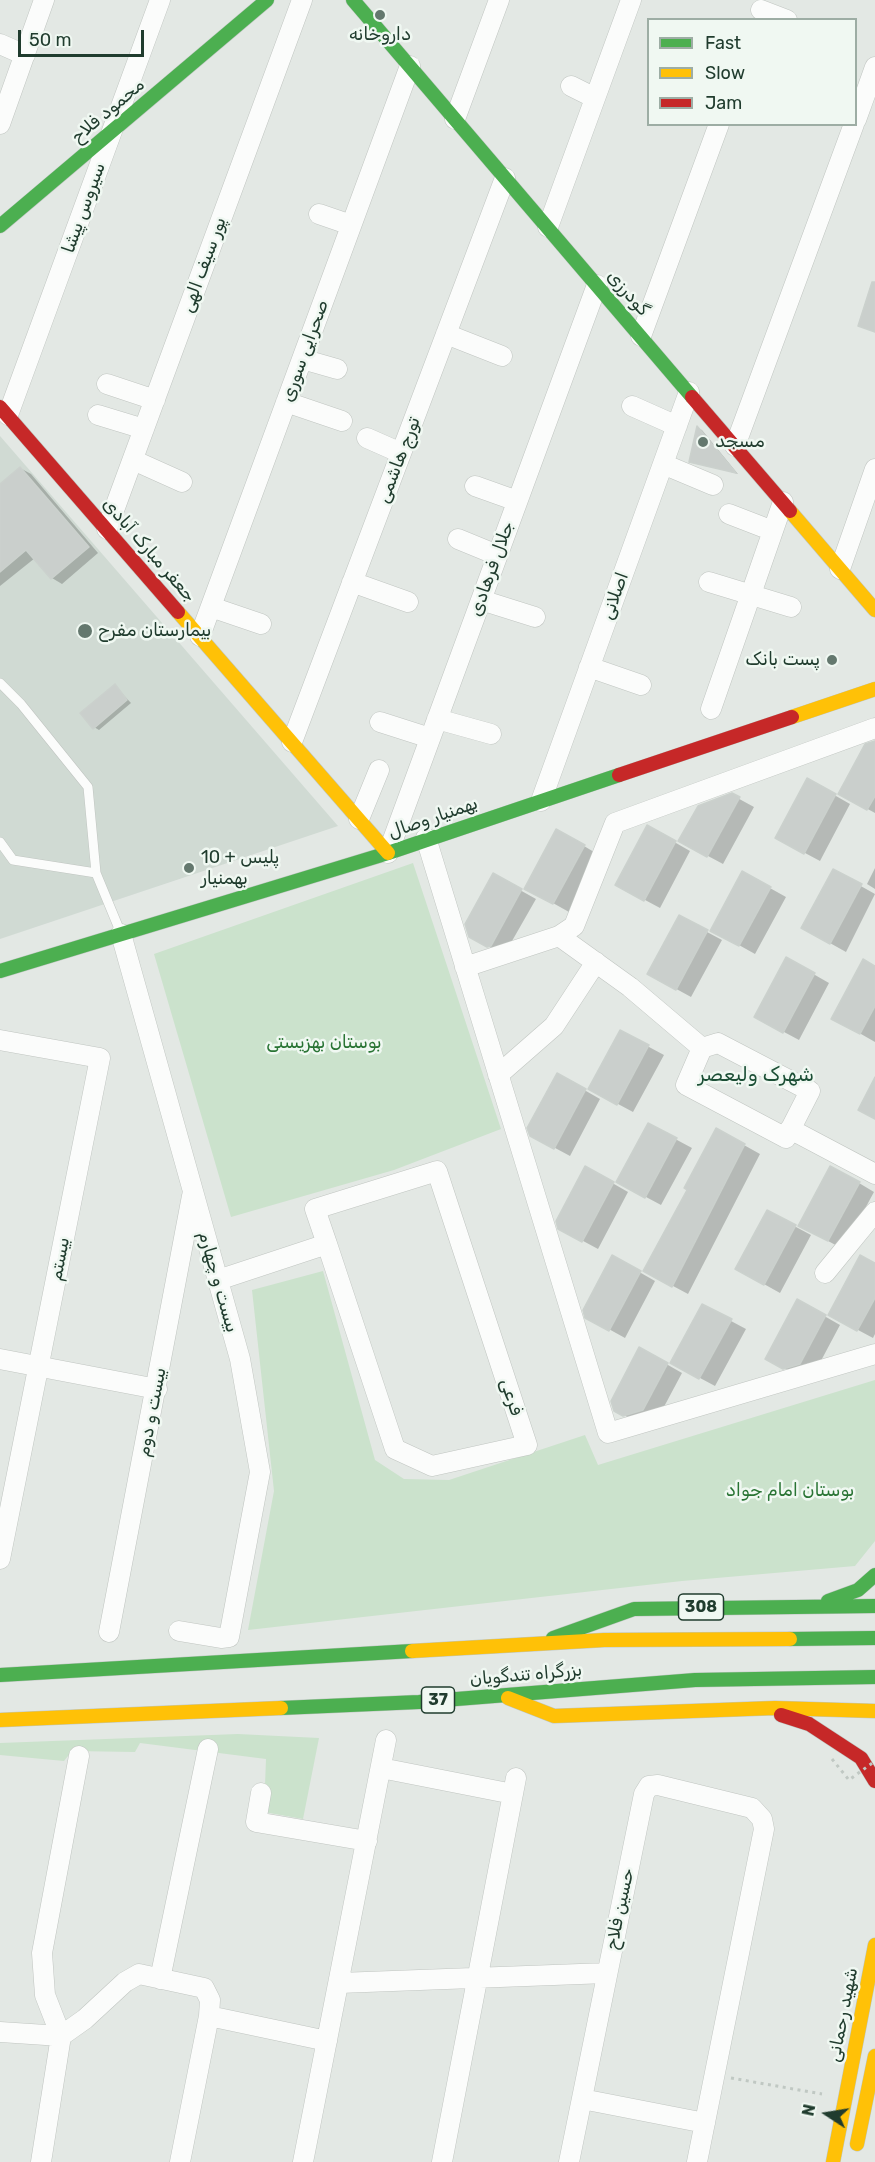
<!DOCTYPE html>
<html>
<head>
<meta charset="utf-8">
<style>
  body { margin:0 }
  #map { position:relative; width:875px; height:2162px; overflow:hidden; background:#e3e8e4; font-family:Rubik,sans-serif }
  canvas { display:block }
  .legend { position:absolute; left:647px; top:18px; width:210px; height:108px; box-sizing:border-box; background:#f0f8f2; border:2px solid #9dada4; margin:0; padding:8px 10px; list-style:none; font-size:18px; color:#203c2e }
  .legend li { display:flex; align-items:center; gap:12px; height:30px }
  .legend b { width:30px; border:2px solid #9dada4 }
  .north { position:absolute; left:797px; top:2084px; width:60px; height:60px; -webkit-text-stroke:4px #f0f8f2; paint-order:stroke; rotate:282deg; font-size:16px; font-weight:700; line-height:24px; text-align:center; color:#203c2e }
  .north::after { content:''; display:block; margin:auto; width:21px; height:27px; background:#203c2e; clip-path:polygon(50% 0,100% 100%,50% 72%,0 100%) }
  .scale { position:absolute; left:18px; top:30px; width:126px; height:27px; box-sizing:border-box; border:3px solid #203c2e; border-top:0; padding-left:8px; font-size:18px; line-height:21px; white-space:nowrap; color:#203c2e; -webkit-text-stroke:4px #f0f8f2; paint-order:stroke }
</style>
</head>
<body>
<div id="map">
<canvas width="875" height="2162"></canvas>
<ul class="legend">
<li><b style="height:8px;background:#4caf50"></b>Fast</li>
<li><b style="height:8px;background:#ffc107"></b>Slow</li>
<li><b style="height:8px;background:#c62828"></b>Jam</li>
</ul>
<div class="north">N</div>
<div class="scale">50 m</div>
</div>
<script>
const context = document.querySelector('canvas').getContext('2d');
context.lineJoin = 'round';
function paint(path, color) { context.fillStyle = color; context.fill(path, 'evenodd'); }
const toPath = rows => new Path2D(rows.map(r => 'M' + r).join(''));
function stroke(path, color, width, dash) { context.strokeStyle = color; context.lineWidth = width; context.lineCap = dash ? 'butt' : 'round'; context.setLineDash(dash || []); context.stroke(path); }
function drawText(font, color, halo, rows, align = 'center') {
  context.font = font + ' Rubik,"Noto Naskh Arabic",sans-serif'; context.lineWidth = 5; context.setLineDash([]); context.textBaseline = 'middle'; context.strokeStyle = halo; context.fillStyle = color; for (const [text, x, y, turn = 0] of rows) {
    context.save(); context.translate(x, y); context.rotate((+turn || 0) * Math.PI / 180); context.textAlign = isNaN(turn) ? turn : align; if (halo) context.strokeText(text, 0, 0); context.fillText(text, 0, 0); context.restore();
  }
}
const built = toPath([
  [0,436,338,826,0,939]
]);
const green = toPath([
  [413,863,501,1129,394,1170,231,1217,154,954],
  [323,1271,375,1460,404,1479,449,1480,585,1435,598,1465,875,1380,875,1541,855,1566,682,1581,248,1630,274,1491,252,1290],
  [238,1734,319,1738,303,1819,264,1812,266,1759,140,1743,135,1752,72,1751,64,1761,0,1755,0,1743]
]);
const shadow = toPath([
  [698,428,702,430,738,474,691,461],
  [20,468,31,474,98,553,62,584,52,578,35,558,0,586,0,486],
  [115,686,131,703,99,730,94,727],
  [875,742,875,813,840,794],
  [808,780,850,804,820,861,777,838],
  [732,795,754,807,723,864,680,841],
  [648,827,690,851,660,908,632,893],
  [584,846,599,855,569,912,526,888],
  [875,868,875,889,867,884],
  [834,871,875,894,846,952,803,928],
  [743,873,786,897,755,954,712,930],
  [493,875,536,899,504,955,486,945],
  [679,917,722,940,691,997,649,974],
  [787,959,829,983,799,1040,756,1017],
  [875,967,875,1042,833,1018],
  [621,1032,664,1055,633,1112,590,1089],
  [558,1075,600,1099,570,1156,531,1135],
  [649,1125,692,1148,661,1205,618,1182],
  [717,1130,760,1154,688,1294,645,1271,689,1189],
  [586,1168,628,1192,598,1249,559,1228],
  [859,1183,874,1192,843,1249,815,1234],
  [768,1212,811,1235,780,1293,737,1269],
  [613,1257,655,1281,625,1338,587,1317],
  [875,1265,875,1334,873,1338,830,1315],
  [798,1301,840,1325,815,1372,800,1377,767,1358],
  [731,1321,746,1329,715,1386,672,1363],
  [640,1349,682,1373,658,1418,640,1424,615,1410]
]);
const building = toPath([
  [872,282,875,282,875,332,858,326,872,282],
  [697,426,732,468,736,473,689,462,697,426],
  [20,467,89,547,51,579,26,550,0,572,0,484,20,467],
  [115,684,127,700,93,729,80,713,115,684],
  [875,741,875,796,867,810,838,794,865,744,875,741],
  [807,778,836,794,804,854,775,838,807,778],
  [732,793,740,797,707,857,678,841,698,806,732,793],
  [647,825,676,841,644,901,615,885,647,825],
  [556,829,585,845,553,904,524,889,556,829],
  [833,869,862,884,830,944,801,928,833,869],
  [742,871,771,887,739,946,710,931,742,871],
  [493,873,522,889,491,946,487,947,469,937,465,924,493,873],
  [679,915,708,930,676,990,647,974,679,915],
  [786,957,815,973,783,1033,754,1017,786,957],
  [863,959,875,966,875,1006,860,1034,831,1019,863,959],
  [620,1030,649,1045,617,1105,588,1089,620,1030],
  [557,1073,586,1089,554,1149,530,1136,527,1128,557,1073],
  [875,1077,875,1119,858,1110,875,1077],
  [648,1123,677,1138,645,1198,616,1182,648,1123],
  [716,1128,745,1144,672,1287,643,1271,687,1190,684,1188,716,1128],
  [585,1166,614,1182,582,1242,558,1229,556,1221,585,1166],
  [830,1166,860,1182,828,1241,798,1226,830,1166],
  [767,1210,796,1225,764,1285,735,1269,767,1210],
  [612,1255,641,1271,609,1331,585,1318,583,1310,612,1255],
  [860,1255,875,1263,875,1298,857,1331,828,1315,860,1255],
  [797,1299,826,1315,800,1364,783,1369,765,1359,797,1299],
  [702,1304,732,1319,699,1379,670,1363,702,1304],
  [639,1347,668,1363,643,1410,623,1416,614,1411,611,1401,639,1347]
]);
const path = toPath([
  [731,2078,822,2094]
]);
const lane = toPath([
  [0,683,21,704,88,787,96,873,120,931],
  [0,842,13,860,96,873]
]);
const street = toPath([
  [761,10,787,20],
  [0,44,25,55],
  [571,86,595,98],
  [455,119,499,0],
  [856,120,875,67],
  [0,124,44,0],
  [319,214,351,225],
  [548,227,631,0],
  [446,334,502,356],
  [641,336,719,124],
  [302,359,337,369],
  [107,384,155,400],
  [286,402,342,421],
  [632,406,677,426],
  [8,415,160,0],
  [98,415,144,429],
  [367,438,401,453],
  [735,446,854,124],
  [133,460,182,482],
  [663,464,713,485],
  [475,486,517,501],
  [729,514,773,531],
  [107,529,302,0],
  [458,539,497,555],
  [840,569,875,469],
  [352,582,408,602],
  [709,582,791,607],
  [481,600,535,617],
  [211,607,261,624],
  [200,636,410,66],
  [589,667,641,685],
  [711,709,783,502],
  [437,719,491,734],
  [380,722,430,738],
  [292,742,505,178],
  [541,801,689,392],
  [359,819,379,770],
  [426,838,608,1433,875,1354],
  [388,853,597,285],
  [121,934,240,1359,260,1472,229,1637,221,1638,179,1631],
  [559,936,630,987,702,1048],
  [465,967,559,936,574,926,615,823,875,728],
  [0,1040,100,1058,0,1559],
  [718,1043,810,1091,786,1138,686,1085,702,1048,718,1043],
  [498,1075,554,1026,596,962],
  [790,1129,875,1174],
  [825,1273,875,1212],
  [218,1280,327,1244,315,1209,437,1171,527,1445,432,1466,395,1449,327,1244],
  [0,1359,157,1389],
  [109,1632,192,1196],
  [381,1768,513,1794],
  [261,1793,256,1822,367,1841],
  [160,1979,208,1749],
  [339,1983,607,1973],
  [209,2016,327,2041],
  [0,2032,61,2036,85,2019,125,1982,139,1974,204,1988,210,2000,209,2016,180,2162],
  [582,2099,705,2123],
  [41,2162,61,2036,45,1995,42,1953,79,1756],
  [303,2162,386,1740],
  [442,2162,516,1778],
  [569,2162,644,1794,649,1786,658,1785,752,1808,762,1819,764,1829,697,2162]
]);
const fast = toPath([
  [353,0,692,397],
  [0,226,267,0],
  [0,971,388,853,619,775],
  [828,1601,858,1590,875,1575],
  [553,1638,634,1609,875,1606],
  [790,1639,875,1638],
  [0,1675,412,1651],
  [281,1708,419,1702,695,1680,875,1677]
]);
const slow = toPath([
  [790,511,875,610],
  [178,612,388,853],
  [792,717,875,689],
  [412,1651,604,1640,790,1639],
  [508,1698,554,1716,775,1708,875,1711],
  [0,1720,281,1708],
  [857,2144,875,2056],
  [833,2162,875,1945]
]);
const jam = toPath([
  [692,397,790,511],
  [0,407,178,612],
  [619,775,792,717],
  [781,1715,809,1724,861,1758,875,1781]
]);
const pathBridge = toPath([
  [832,1759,849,1780,875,1761]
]);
const markers = [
  [380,15,6,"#64786e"],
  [703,442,6,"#64786e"],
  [85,631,8,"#64786e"],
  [832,660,6,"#64786e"],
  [189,868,6,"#64786e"]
];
const shields = [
  [701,1607,45],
  [438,1700,33]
];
const shieldNames = [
  ["308",701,1607],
  ["37",438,1700]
];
const poiNames = [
  ["داروخانه",380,35,"center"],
  ["مسجد",715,442],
  ["بیمارستان مفرح",98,631],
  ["پست بانک",820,660,"right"],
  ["پلیس + 10",201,858],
  ["بهمنیار",201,879]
];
const streetNames = [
  ["محمود فلاح",108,111,-40],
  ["سیروس پیشا",84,208,-70],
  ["پور سیف الهی",204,265,-70],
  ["گودرزی",628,293,49],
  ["صحرایی سوری",305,351,-70],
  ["تورج هاشمی",399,460,-69],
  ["جعفر مبارک آبادی",149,550,49],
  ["جلال فرهادی",492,569,-70],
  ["اصلانی",615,596,-70],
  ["بهمنیار وصال",433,818,-19],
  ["بیستم",60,1259,-79],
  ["بیست و چهارم",218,1282,74],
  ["فرعی",511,1397,72],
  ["بیست و دوم",152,1412,-79],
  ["بزرگراه تندگویان",526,1675,-5],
  ["حسین فلاح",620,1909,-78],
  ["شهید رحمانی",843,2015,-79]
];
const parkNames = [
  ["بوستان بهزیستی",324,1043],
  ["بوستان امام جواد",790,1491]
];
const neighbourhoodNames = [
  ["شهرک ولیعصر",756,1075]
];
paint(built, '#d0dad3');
paint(green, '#cbe2cc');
paint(shadow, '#0003');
paint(building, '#cacfcc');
stroke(building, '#cbd1cd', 1.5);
stroke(lane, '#c0c5c1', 10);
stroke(street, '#c0c5c1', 21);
stroke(fast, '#bec6c1', 15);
stroke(slow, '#bec6c1', 15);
stroke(jam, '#bec6c1', 15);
stroke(path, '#c0c8c3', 3, [3, 4.5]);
stroke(lane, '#fbfcfb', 9);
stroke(street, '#fbfcfb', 20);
stroke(fast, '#4caf50', 14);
stroke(slow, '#ffc107', 14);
stroke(jam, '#c62828', 14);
stroke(pathBridge, '#c0c8c3', 3, [3, 4.5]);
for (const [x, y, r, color] of markers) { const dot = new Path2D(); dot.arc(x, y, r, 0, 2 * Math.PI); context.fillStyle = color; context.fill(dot); stroke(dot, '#f0f8f2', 2); }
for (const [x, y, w] of shields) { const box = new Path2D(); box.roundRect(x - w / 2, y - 13, w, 26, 4.5); context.fillStyle = '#f0f8f2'; context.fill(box); stroke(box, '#203c2e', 1.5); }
drawText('bold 16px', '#203c2e', null, shieldNames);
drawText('18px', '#203c2e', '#f0f8f2', poiNames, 'left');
drawText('18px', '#203c2e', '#f0f8f2', streetNames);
drawText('18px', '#297434', '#f0f8f2', parkNames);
drawText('20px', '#1c4f36', '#f0f8f2', neighbourhoodNames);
</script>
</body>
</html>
